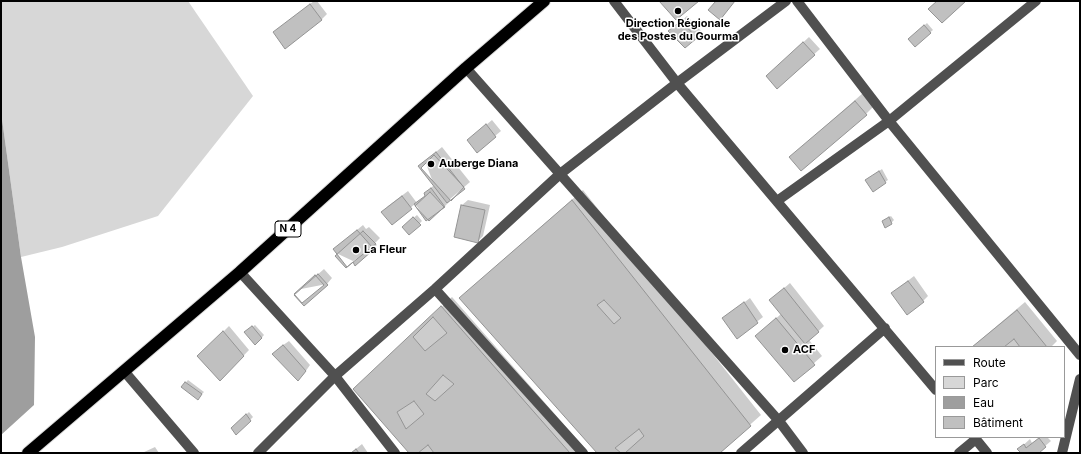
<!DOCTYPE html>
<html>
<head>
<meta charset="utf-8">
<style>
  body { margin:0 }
  #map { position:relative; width:1081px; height:454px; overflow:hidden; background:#fff; font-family:Inter,sans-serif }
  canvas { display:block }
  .frame { position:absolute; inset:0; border:2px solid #000; pointer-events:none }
  .legend { position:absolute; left:935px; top:346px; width:130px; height:92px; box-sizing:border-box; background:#fff; border:1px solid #999; margin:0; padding:5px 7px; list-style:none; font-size:12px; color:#000 }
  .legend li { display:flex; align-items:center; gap:8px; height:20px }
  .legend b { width:20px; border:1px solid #999 }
</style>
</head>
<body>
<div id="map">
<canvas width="1081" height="454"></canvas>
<div class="frame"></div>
<ul class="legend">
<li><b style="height:5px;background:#505050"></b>Route</li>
<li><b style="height:11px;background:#d7d7d7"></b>Parc</li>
<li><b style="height:11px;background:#9e9e9e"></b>Eau</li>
<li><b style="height:11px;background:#c0c0c0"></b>Bâtiment</li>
</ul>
</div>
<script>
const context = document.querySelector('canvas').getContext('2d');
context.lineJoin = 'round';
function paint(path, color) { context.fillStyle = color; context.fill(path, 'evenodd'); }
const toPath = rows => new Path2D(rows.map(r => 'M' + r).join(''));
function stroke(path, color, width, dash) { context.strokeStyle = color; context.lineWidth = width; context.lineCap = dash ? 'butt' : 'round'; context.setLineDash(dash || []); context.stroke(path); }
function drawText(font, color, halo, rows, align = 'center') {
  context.font = font + ' Inter,sans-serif'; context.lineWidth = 3; context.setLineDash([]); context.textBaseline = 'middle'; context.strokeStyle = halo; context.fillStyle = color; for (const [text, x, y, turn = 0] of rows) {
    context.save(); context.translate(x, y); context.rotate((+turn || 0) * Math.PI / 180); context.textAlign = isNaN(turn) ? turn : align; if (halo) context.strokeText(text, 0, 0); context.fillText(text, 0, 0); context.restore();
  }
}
const green = toPath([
  [1,1,188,1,253,96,158,216,62,247,21,257,1,112]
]);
const water = toPath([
  [1,112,21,257,35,337,34,405,1,435]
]);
const shadow = toPath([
  [314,1,317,1,327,14,321,20,274,32],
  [687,16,702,32,685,47,669,31],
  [927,23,933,30,915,45,910,39],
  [809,37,820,49,777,87,767,76],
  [863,93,874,106,866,114,790,157],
  [492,120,501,131,477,151,474,135],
  [442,147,470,182,449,200,450,201,444,207,428,220,427,220,415,204,392,223,383,212,388,206,408,191,417,203,426,195,425,194,434,185,425,161],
  [882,169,888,180,873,190,867,180],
  [583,190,761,415,718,453,599,453,471,288],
  [468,200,490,205,483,236,477,242,462,205],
  [417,215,422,221,409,234,406,224],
  [891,216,894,220,891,223,886,219],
  [363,225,366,229,369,227,380,238,375,243,377,245,371,250,353,261,338,254,340,244],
  [324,269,332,278,327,284,301,289],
  [914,276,928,296,923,301,892,293],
  [790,283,824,326,809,340,822,356,794,381,756,336,781,314,776,295],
  [452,297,589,453,411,453,365,379],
  [750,298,763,317,737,337,724,318],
  [1025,302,1057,341,1051,347,972,347],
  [255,325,264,335,256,344,248,330],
  [229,326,249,350,220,380,199,356],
  [289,341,310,365,303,375,279,348],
  [188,380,204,392,198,398,182,387],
  [249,412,253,417,237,433,232,428],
  [1040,437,1047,437,1051,441,1037,453,1022,453,1019,449,1030,439,1032,443],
  [362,444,368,453,351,453],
  [155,447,159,453,142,453]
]);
const building = toPath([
  [659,1,699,1,676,20,659,1],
  [716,1,735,1,720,20,708,10,716,1],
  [937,1,966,1,942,23,928,9,937,1],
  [310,4,322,20,285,49,273,32,310,4],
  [681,21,697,38,685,48,668,31,681,21],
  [924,25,931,33,915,47,908,39,924,25],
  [803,42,815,55,777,89,766,76,803,42],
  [855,101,867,115,801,171,789,157,855,101],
  [486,124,496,137,477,153,467,140,486,124],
  [436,152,465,189,447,203,418,166,436,152],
  [434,155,464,187,451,201,421,168,434,155],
  [879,171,886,183,873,192,865,180,879,171],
  [431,188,445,207,426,221,414,204,425,196,424,193,431,188],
  [430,192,444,207,429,221,415,206,430,192],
  [402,196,412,209,392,225,381,212,402,196],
  [572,200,751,426,720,453,597,453,459,298,572,200],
  [461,205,485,210,478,243,454,237,461,205],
  [413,217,421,225,409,235,402,227,413,217],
  [889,217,892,224,885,228,882,221,889,217],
  [357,230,372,247,347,267,333,249,357,230],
  [363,231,376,244,369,248,372,251,355,266,353,262,346,268,335,256,363,231],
  [318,274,328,285,304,306,294,295,318,274],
  [315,275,324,285,302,303,294,294,315,275],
  [908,281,924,302,907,315,891,293,908,281],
  [784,288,819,332,805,344,769,300,784,288],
  [604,300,621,318,614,324,597,305,604,300],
  [744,302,758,323,737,339,722,318,744,302],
  [441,306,570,453,409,453,353,389,441,306],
  [1017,310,1047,347,972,347,1017,310],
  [433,317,447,333,425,351,413,337,433,317],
  [776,318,815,365,794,382,755,336,776,318],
  [252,326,262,338,255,345,244,332,252,326],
  [223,331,244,356,220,381,197,356,223,331],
  [1014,339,1020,347,1004,347,1014,339],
  [283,345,306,371,298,381,272,354,283,345],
  [443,375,454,384,435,401,426,394,443,375],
  [185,382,202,394,198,400,181,387,185,382],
  [414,401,424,414,406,429,397,412,414,401],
  [246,414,251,421,236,435,231,428,246,414],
  [639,429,644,436,625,453,621,453,615,448,639,429],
  [1039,438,1046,447,1039,453,1021,453,1017,449,1024,444,1026,448,1039,438],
  [428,445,434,453,418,453,428,445],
  [356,449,359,453,351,453,356,449]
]);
const minor = toPath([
  [614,1,677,83,936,390],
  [797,1,889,121,1080,355],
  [466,68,779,421,803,453],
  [777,201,889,121,1036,1],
  [240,272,335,376,395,453],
  [435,289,583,453],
  [124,371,194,453],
  [974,437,987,453],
  [258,453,335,376,435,289,560,174,677,83,786,1],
  [741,453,885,328],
  [959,453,976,439],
  [1062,453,1080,379]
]);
const highway = toPath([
  [28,453,240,272,466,68,544,1]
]);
const markers = [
  [678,11,4,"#000"],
  [431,164,4,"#000"],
  [356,250,4,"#000"],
  [785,350,4,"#000"]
];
const shields = [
  [288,229,26]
];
const shieldNames = [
  ["N 4",288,229]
];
const poiNames = [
  ["Direction Régionale",678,24,"center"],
  ["des Postes du Gourma",678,37,"center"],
  ["Auberge Diana",439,164],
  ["La Fleur",364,250],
  ["ACF",793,350]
];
paint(green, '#d7d7d7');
paint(water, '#9e9e9e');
paint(shadow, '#0003');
paint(building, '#c0c0c0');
stroke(building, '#949494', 1);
stroke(highway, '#dbdbdb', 14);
stroke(minor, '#505050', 10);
stroke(highway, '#000', 12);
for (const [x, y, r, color] of markers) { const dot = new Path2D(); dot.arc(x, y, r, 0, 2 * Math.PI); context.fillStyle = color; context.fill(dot); stroke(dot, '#fff', 1.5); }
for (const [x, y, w] of shields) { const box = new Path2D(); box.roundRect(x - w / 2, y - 8, w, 16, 3); context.fillStyle = '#fff'; context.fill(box); stroke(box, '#000', 1); }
drawText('bold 10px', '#000', null, shieldNames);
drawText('bold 11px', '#000', '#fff', poiNames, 'left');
</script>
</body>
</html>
